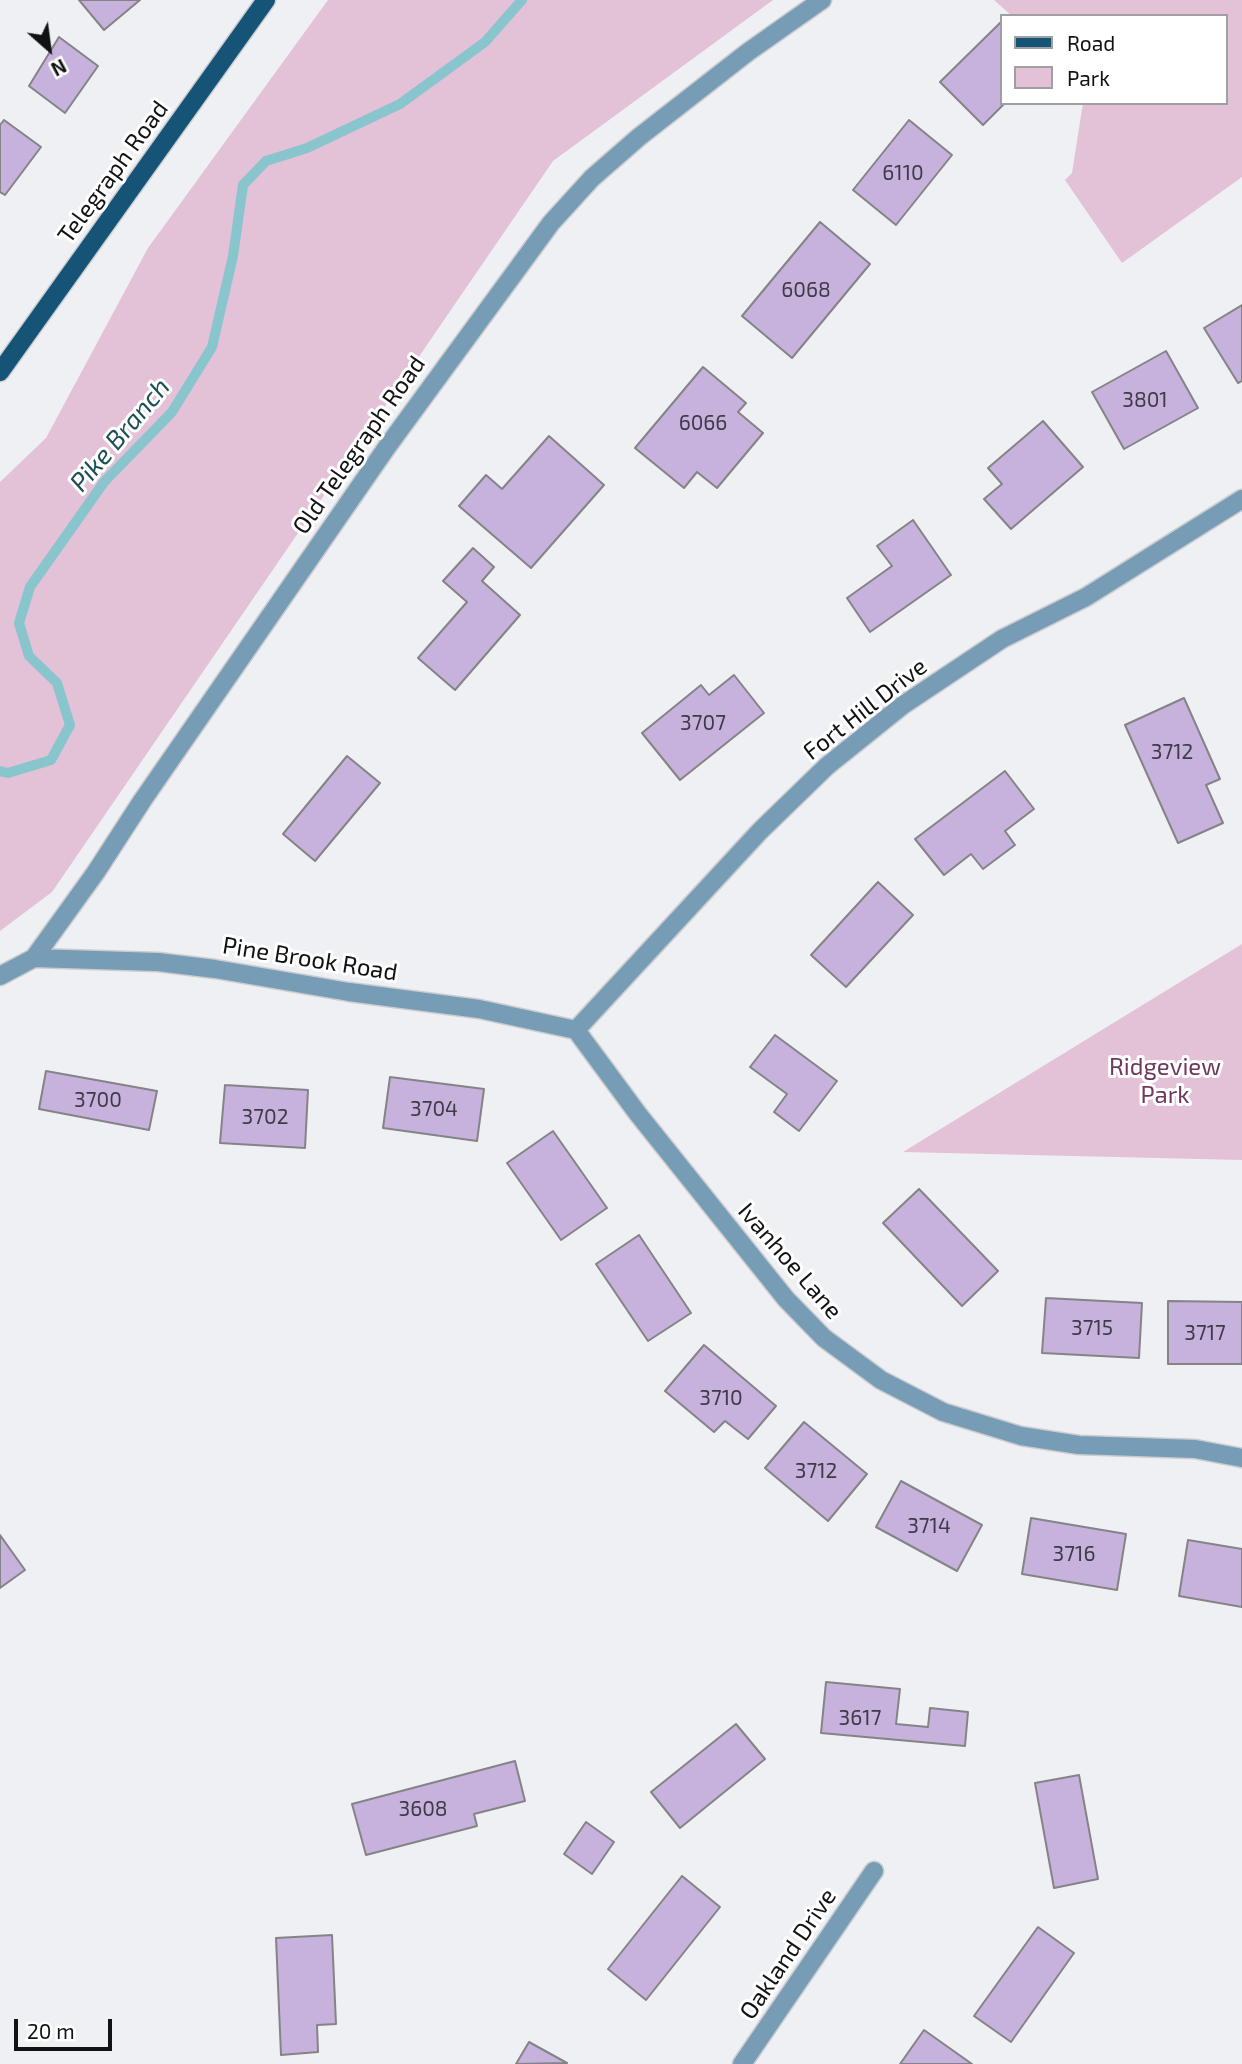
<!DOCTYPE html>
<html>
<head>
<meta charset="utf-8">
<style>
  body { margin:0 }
  #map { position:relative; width:1242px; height:2064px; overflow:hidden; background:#eff0f4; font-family:"Exo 2",sans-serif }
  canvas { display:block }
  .legend { position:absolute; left:1000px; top:14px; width:228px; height:91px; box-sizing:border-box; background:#fff; border:2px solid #a0a0a1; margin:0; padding:9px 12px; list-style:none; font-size:21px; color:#111213 }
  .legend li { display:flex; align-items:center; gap:14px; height:35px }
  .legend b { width:35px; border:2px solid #a0a0a1 }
  .north { position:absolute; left:14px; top:14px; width:70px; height:70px; -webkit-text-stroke:5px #fff; paint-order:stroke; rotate:152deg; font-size:19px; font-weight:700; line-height:28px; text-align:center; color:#111213 }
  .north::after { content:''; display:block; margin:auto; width:24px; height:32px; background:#111213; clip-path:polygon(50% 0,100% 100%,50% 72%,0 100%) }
  .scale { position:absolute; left:14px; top:2019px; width:98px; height:32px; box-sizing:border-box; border:4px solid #111213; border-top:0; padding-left:9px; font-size:21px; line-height:24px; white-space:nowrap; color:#111213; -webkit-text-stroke:5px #fff; paint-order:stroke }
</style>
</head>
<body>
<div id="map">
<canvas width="1242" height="2064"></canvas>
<ul class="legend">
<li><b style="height:9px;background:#155476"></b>Road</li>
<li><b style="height:19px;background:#e3c1d6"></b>Park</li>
</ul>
<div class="north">N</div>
<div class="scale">20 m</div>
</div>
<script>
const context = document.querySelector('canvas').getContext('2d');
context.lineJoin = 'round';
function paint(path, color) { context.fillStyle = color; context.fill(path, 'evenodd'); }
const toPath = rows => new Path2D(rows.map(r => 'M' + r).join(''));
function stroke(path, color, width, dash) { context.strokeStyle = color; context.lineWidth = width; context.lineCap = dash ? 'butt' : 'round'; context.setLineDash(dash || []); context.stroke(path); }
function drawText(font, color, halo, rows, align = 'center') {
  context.font = font + ' "Exo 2",sans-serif'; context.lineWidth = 6; context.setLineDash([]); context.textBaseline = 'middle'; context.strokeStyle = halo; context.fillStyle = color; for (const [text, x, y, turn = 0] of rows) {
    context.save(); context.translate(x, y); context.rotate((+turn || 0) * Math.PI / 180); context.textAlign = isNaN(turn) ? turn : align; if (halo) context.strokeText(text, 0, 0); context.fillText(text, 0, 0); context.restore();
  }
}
const green = toPath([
  [328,0,773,0,553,161,52,892,0,931,0,482,46,438,148,248],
  [994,0,1242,0,1242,177,1122,263,1065,180,1072,173,1083,103,1226,103,1226,16,1012,16],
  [1242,944,1242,1160,903,1152]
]);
const stream = toPath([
  [0,771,8,773,51,760,70,725,57,683,29,656,19,623,30,587,104,482,172,412,212,347,233,256,243,185,266,161,307,148,400,104,485,42,522,0]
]);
const building = toPath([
  [79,0,140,0,104,30,79,0],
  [1002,21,1005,103,983,125,940,82,1002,21],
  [59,37,98,66,65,113,29,86,59,37],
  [4,120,41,147,5,195,0,192,0,125,4,120],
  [909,120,952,155,896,225,853,190,909,120],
  [820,222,870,264,792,358,742,316,820,222],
  [1242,305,1242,381,1238,383,1204,328,1242,305],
  [1166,351,1198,408,1124,449,1092,392,1166,351],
  [703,367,746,403,738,412,763,433,717,488,697,472,684,488,635,448,703,367],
  [1043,421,1083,467,1011,529,984,499,1002,484,988,468,1043,421],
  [549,436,604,485,531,568,459,506,486,475,502,489,549,436],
  [913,520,951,575,870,632,847,598,892,566,877,546,913,520],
  [473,548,494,567,482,581,520,615,455,690,418,658,467,602,443,581,473,548],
  [734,675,764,713,680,780,642,733,701,685,709,695,734,675],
  [1184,698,1220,779,1206,785,1223,823,1178,843,1125,725,1184,698],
  [347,756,380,783,315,861,283,834,347,756],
  [1005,771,1034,809,1005,831,1015,845,983,869,971,854,944,875,915,839,1005,771],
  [878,882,913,915,846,987,811,955,878,882],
  [775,1035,837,1081,799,1131,774,1112,787,1094,750,1067,775,1035],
  [46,1071,157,1091,149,1130,39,1109,46,1071],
  [390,1077,484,1089,477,1141,383,1128,390,1077],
  [225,1085,308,1090,305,1148,220,1143,225,1085],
  [553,1131,607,1208,561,1240,507,1163,553,1131],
  [919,1189,998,1271,962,1306,883,1223,919,1189],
  [639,1235,691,1313,648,1341,596,1264,639,1235],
  [1046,1298,1142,1303,1139,1358,1042,1353,1046,1298],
  [1168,1301,1242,1302,1242,1364,1168,1364,1168,1301],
  [704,1345,776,1406,748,1439,725,1421,714,1432,665,1391,704,1345],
  [804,1422,867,1474,828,1521,765,1468,804,1422],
  [901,1481,982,1525,957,1571,876,1527,901,1481],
  [1031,1518,1126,1534,1117,1590,1022,1574,1031,1518],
  [0,1535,25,1570,0,1588,0,1535],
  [1188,1540,1242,1549,1242,1607,1179,1596,1188,1540],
  [826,1682,900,1689,896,1724,928,1727,930,1708,968,1712,965,1746,821,1733,826,1682],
  [736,1724,765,1759,680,1828,651,1792,736,1724],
  [515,1761,525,1801,474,1814,477,1826,366,1855,352,1804,515,1761],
  [1079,1775,1098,1879,1054,1888,1035,1783,1079,1775],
  [586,1822,614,1842,592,1874,564,1854,586,1822],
  [682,1876,720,1907,646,2000,608,1969,682,1876],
  [1038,1927,1074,1953,1011,2042,974,2016,1038,1927],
  [332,1935,336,2024,317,2025,318,2052,281,2055,276,1938,332,1935],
  [924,2030,972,2064,900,2064,924,2030],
  [529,2042,567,2063,516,2064,529,2042]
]);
const street = toPath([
  [34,958,158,962,215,969,349,992,479,1009,576,1030],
  [0,976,34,958,96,872,142,801,387,447,551,223,592,178,639,137,748,52,822,0],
  [576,1030,760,831,827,766,903,705,1002,639,1086,597,1242,499],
  [576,1030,638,1114,786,1299,824,1338,881,1380,943,1412,1021,1436,1079,1445,1195,1449,1242,1458],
  [742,2064,874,1871]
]);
const primary = toPath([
  [0,372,266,0]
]);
const numberNames = [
  ["6110",903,173],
  ["6068",806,290],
  ["3801",1145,400],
  ["6066",703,423],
  ["3707",703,723],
  ["3712",1172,752],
  ["3700",98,1100],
  ["3704",434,1109],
  ["3702",265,1117],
  ["3715",1092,1328],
  ["3717",1205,1333],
  ["3710",721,1398],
  ["3712",816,1471],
  ["3714",929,1526],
  ["3716",1074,1554],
  ["3617",860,1718],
  ["3608",423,1809]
];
const streetNames = [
  ["Telegraph Road",113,172,-54],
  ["Old Telegraph Road",359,445,-55],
  ["Fort Hill Drive",865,709,-38],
  ["Pine Brook Road",310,959,9],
  ["Ivanhoe Lane",790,1261,49],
  ["Oakland Drive",788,1954,-56]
];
const parkNames = [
  ["Ridgeview",1165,1067],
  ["Park",1165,1095]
];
const waterNames = [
  ["Pike Branch",120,435,-50]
];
paint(green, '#e3c1d6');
stroke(stream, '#88c5cc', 10);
paint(building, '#c6b2dd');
stroke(building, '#848386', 2);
stroke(street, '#cbccd0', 21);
stroke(primary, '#cbccd0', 21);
stroke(street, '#779cb5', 18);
stroke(primary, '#155476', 18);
drawText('21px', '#3e3a46', null, numberNames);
drawText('24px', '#111213', '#fff', streetNames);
drawText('24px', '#6e385e', '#fff', parkNames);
drawText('italic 26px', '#1a4f55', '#fff', waterNames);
</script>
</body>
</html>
